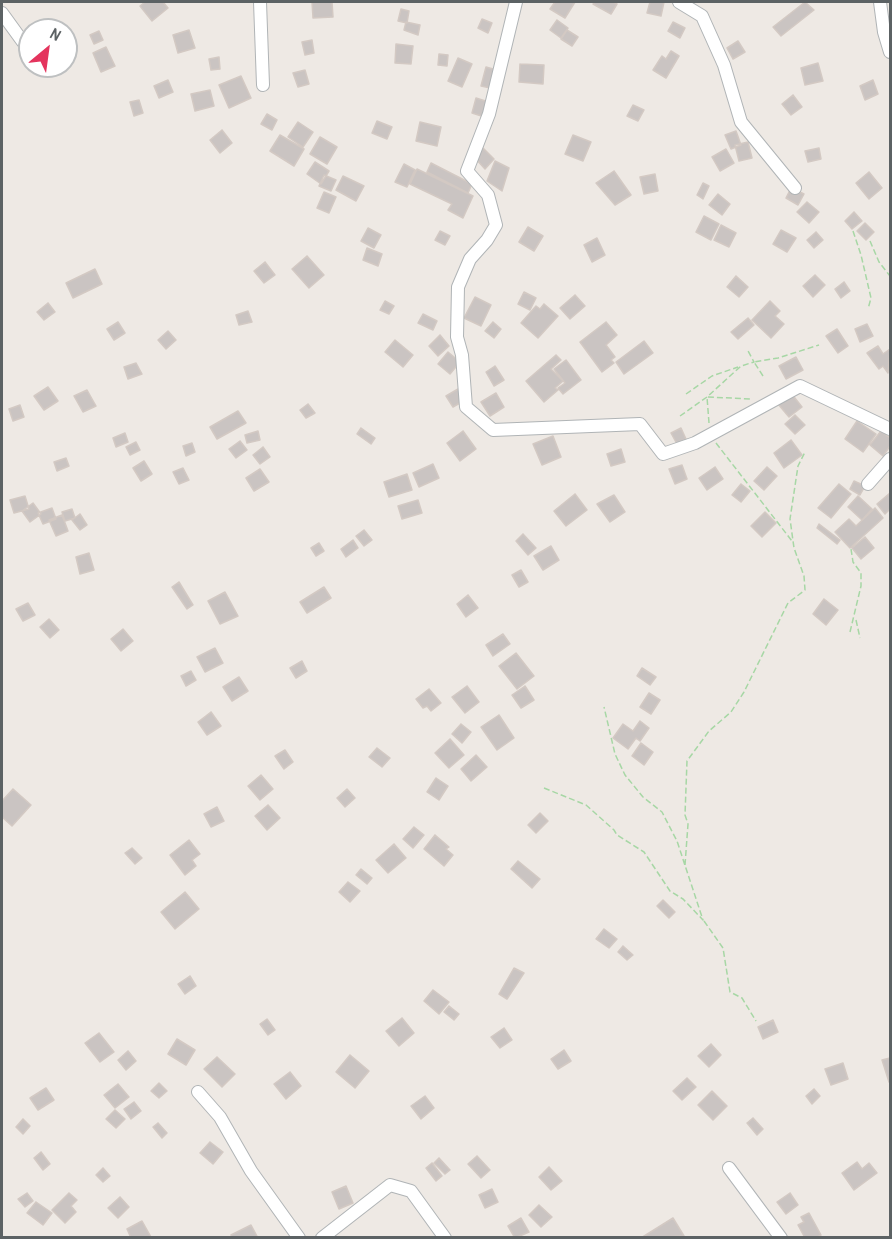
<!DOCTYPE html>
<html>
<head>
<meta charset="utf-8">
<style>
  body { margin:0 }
  #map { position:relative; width:892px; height:1239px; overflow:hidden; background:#eee9e4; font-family:"Archivo Narrow",sans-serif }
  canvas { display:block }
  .frame { position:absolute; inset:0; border:3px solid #5c6264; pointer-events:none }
  .north { position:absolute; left:18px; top:18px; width:60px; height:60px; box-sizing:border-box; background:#fff; border:2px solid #bec0c1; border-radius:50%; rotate:29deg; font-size:16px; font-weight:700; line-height:24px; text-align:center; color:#5c6264 }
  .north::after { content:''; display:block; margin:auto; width:21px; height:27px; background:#e4345d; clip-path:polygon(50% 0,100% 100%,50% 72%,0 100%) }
</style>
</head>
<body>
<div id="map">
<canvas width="892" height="1239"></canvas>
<div class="frame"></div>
<div class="north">N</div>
</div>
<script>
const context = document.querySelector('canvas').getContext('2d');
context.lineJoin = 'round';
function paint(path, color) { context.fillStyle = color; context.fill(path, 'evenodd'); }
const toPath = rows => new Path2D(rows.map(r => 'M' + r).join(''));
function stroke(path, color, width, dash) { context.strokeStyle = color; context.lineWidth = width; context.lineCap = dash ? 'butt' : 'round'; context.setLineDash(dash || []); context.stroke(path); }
const building = toPath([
  [145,2,163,2,168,8,152,21,140,6,145,2],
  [312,2,332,2,333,17,313,18,312,2],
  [555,2,575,2,565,18,550,9,555,2],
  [595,2,613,2,617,4,611,14,593,4,595,2],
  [650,2,664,2,661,16,647,13,650,2],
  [805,2,814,10,781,36,773,27,805,2],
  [401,9,409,11,407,23,398,21,401,9],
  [482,19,492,23,488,33,478,28,482,19],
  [557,20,568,28,561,38,550,30,557,20],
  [406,22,420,25,418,35,404,30,406,22],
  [673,22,685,28,680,38,668,31,673,22],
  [189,30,195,48,178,53,173,35,189,30],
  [567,30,578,37,572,46,561,39,567,30],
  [99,31,103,40,94,44,90,35,99,31],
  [312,40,314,53,305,55,302,42,312,40],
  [738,41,745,52,733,59,727,48,738,41],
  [396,44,413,46,411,64,395,63,396,44],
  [106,47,115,66,101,72,93,53,106,47],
  [671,51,679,56,666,78,653,70,662,56,666,59,671,51],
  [439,54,448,55,447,66,438,65,439,54],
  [219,57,220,69,211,70,209,59,219,57],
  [458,58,472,64,462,87,448,81,458,58],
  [818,63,823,81,805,85,801,68,818,63],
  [520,64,544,65,543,84,519,82,520,64],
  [486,67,504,72,500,90,481,86,486,67],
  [305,70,309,84,298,87,293,73,305,70],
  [241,76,251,98,229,108,219,85,241,76],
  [168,80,173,92,159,98,154,86,168,80],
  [873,80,878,94,865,100,860,86,873,80],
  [210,90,214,106,195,111,191,94,210,90],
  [793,95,802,107,791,115,782,104,793,95],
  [476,98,495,104,491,119,472,113,476,98],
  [139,100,143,113,134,116,130,102,139,100],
  [633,105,644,110,638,121,627,116,633,105],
  [267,114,277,120,272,130,261,124,267,114],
  [377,121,392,127,387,139,372,133,377,121],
  [298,122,313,132,303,147,288,137,298,122],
  [420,122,441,127,437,146,416,141,420,122],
  [222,130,232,143,220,153,210,140,222,130],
  [736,131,741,145,731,149,725,135,736,131],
  [280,135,304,149,294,166,270,151,280,135],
  [573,135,591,142,583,161,565,154,573,135],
  [320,137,337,147,327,164,310,154,320,137],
  [748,142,752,158,739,161,735,145,748,142],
  [483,148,494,159,485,169,475,158,483,148],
  [819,148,821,159,808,162,805,151,819,148],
  [726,149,734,163,720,171,712,157,726,149],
  [495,161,509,168,502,191,487,181,495,161],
  [315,162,329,171,321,184,307,174,315,162],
  [431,163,472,184,468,193,427,172,431,163],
  [404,164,415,170,407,187,395,182,404,164],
  [417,169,473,196,463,218,448,210,452,204,410,184,417,169],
  [614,171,631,195,615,205,596,183,614,171],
  [869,172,882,188,869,199,856,183,869,172],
  [655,174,658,191,644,194,640,177,655,174],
  [324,175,336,180,331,191,319,186,324,175],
  [343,176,364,186,356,201,336,190,343,176],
  [703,183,709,186,703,199,697,195,703,183],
  [791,188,804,194,798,205,786,198,791,188],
  [324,192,336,197,329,213,317,208,324,192],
  [718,194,730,204,722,215,709,205,718,194],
  [807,202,819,212,809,223,797,212,807,202],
  [854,212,862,221,852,229,845,221,854,212],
  [704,216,719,224,711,240,696,232,704,216],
  [865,223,874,232,866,240,857,231,865,223],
  [721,225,736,233,729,247,714,240,721,225],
  [528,227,543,236,534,251,519,242,528,227],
  [368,228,381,235,374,248,361,241,368,228],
  [781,230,796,238,787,252,773,244,781,230],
  [440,231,450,236,445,245,435,240,440,231],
  [816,232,823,240,814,248,807,240,816,232],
  [597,238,605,255,592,262,584,245,597,238],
  [367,248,382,254,378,266,363,260,367,248],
  [307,256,324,275,309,288,292,269,307,256],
  [265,262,275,275,264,283,254,271,265,262],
  [95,269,102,284,73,298,66,283,95,269],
  [815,275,825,285,813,297,803,286,815,275],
  [736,276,748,287,739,297,727,287,736,276],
  [844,282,850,291,841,298,835,289,844,282],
  [524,292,536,298,530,310,518,304,524,292],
  [575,295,585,306,570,319,560,308,575,295],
  [475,297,491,305,481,326,464,318,475,297],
  [385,301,394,306,389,314,380,310,385,301],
  [770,301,780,311,775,316,784,324,771,338,752,320,770,301],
  [48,303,55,312,44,320,37,312,48,303],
  [544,304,558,316,538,338,521,323,536,306,540,309,544,304],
  [248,311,252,322,239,325,236,315,248,311],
  [423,314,437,321,433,330,418,323,423,314],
  [748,318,754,325,738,339,731,332,748,318],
  [118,322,125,333,114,340,107,329,118,322],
  [493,322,501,329,494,338,485,331,493,322],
  [606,322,617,335,606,345,615,357,611,360,614,363,602,372,580,342,606,322],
  [867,324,873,336,860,342,855,329,867,324],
  [837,329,848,346,838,353,826,336,837,329],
  [168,331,176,340,166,349,158,340,168,331],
  [440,335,449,346,438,356,429,346,440,335],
  [395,340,413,355,403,367,385,352,395,340],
  [644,341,653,353,624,374,616,362,644,341],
  [878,346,883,354,890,349,888,373,883,366,879,369,867,353,878,346],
  [448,352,460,362,450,374,438,364,448,352],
  [556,355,561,360,551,369,563,381,555,388,558,390,544,402,526,381,556,355],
  [796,357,803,370,786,379,779,366,796,357],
  [566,360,581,380,563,394,558,388,565,383,554,369,566,360],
  [136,363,142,374,128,379,124,367,136,363],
  [495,366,504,380,494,386,486,372,495,366],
  [48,387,58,401,44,410,34,396,48,387],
  [458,389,465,400,453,407,446,396,458,389],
  [87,390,96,406,83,412,74,396,87,390],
  [496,393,504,407,490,416,481,402,496,393],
  [791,393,802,407,789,417,778,404,791,393],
  [308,404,315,413,306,418,300,410,308,404],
  [20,405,24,417,13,421,9,409,20,405],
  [238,411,246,423,217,439,210,427,238,411],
  [795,415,805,425,795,434,785,424,795,415],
  [857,421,876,434,863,452,845,439,857,421],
  [361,428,375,438,371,444,357,434,361,428],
  [681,428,686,439,677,444,671,433,681,428],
  [258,431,260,440,247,443,245,435,258,431],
  [463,431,476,449,460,461,447,443,463,431],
  [881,431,890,438,890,446,883,456,870,445,881,431],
  [125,433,128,442,116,447,113,438,125,433],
  [553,436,561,457,542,465,533,444,553,436],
  [791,440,802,455,784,468,774,453,791,440],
  [240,441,247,450,236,458,229,449,240,441],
  [136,442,140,450,130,455,126,447,136,442],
  [192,443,195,452,186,456,183,446,192,443],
  [263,447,270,457,260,464,253,455,263,447],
  [621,449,625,462,611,466,607,454,621,449],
  [66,458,69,466,57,471,54,462,66,458],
  [144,461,152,474,141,481,133,468,144,461],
  [433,464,439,478,419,487,413,473,433,464],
  [682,465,687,479,675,484,669,469,682,465],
  [715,467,723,479,707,490,699,478,715,467],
  [767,467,777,476,764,490,754,481,767,467],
  [183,468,189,480,179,484,173,472,183,468],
  [260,469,269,482,254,491,246,478,260,469],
  [407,474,412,490,389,497,384,482,407,474],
  [854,481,865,486,860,495,850,489,854,481],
  [741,484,750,491,741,502,732,495,741,484],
  [839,484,851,494,831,518,818,508,839,484],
  [890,493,890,509,885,514,877,504,890,493],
  [575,494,587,510,566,526,554,511,575,494],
  [614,495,625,512,610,522,597,504,614,495],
  [25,496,29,509,14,513,10,500,25,496],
  [858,496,872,509,862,520,848,507,858,496],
  [418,500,422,513,402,519,398,506,418,500],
  [33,503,41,514,30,522,22,511,33,503],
  [52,508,56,519,43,524,38,513,52,508],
  [875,508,883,518,850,548,835,532,849,519,856,526,875,508],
  [72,509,75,518,65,521,62,512,72,509],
  [765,512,776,523,762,537,751,526,765,512],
  [80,514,87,525,80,530,72,520,80,514],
  [62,515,68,531,56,536,49,520,62,515],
  [819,524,840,540,837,544,817,528,819,524],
  [364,530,372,540,364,546,356,536,364,530],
  [523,534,536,548,528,555,516,541,523,534],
  [865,537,874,548,861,559,852,548,865,537],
  [353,540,358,548,346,557,341,549,353,540],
  [319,543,324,551,316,556,311,548,319,543],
  [551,546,559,560,543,570,534,556,551,546],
  [89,553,94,570,80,574,76,557,89,553],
  [521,570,528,582,519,587,512,575,521,570],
  [179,582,193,605,187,609,172,587,179,582],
  [324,587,331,598,307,613,300,602,324,587],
  [225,592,238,616,220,624,208,601,225,592],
  [468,595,478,608,466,617,457,604,468,595],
  [824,599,838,610,826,625,813,614,824,599],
  [28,603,35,615,23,621,16,609,28,603],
  [49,619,59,630,50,638,40,627,49,619],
  [123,629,133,641,121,651,111,639,123,629],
  [503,634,510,644,493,656,486,645,503,634],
  [215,648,223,663,205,672,197,657,215,648],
  [516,653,534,676,517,689,499,666,516,653],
  [302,661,307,671,296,678,290,668,302,661],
  [642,668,656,677,650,685,637,676,642,668],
  [191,671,196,680,186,686,181,676,191,671],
  [239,677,248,691,232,701,223,687,239,677],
  [467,686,479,702,465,713,452,697,467,686],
  [525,686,534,700,521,708,512,695,525,686],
  [429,689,441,703,431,711,427,706,423,708,416,699,429,689],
  [649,693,660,700,651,714,640,707,649,693],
  [211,712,221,726,207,735,198,722,211,712],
  [499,715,514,738,497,750,481,727,499,715],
  [640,721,649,728,640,741,636,738,628,749,613,738,623,724,633,731,640,721],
  [461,724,471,732,462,743,452,734,461,724],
  [450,739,464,755,449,768,435,753,450,739],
  [641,743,653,752,644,765,632,756,641,743],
  [377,748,390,758,382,767,369,757,377,748],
  [285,750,293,762,284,769,275,756,285,750],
  [476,755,487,767,471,781,461,769,476,755],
  [261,775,273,789,260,800,248,786,261,775],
  [436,778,448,786,439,800,427,792,436,778],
  [13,789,31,805,12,826,2,817,2,801,13,789],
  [347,789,355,798,345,807,337,798,347,789],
  [268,805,280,818,267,830,255,816,268,805],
  [217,807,224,821,211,827,204,814,217,807],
  [540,813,548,821,536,833,528,825,540,813],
  [414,827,424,835,413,848,403,839,414,827],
  [435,835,449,847,446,849,453,855,444,866,424,849,435,835],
  [189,840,200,854,192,860,196,866,185,875,170,855,189,840],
  [394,844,406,858,388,873,376,860,394,844],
  [132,848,142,858,135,864,125,853,132,848],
  [518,861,540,879,532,888,511,869,518,861],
  [361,869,372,878,367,884,356,875,361,869],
  [348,882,360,891,350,902,339,892,348,882],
  [185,892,199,909,175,929,161,912,185,892],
  [663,900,675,912,669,918,657,906,663,900],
  [604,929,617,939,609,948,596,939,604,929],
  [623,946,633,955,627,960,618,952,623,946],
  [514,968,524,973,507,999,499,994,514,968],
  [190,976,196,986,185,994,178,984,190,976],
  [433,990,449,1002,439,1014,424,1001,433,990],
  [449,1006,459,1014,454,1020,444,1012,449,1006],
  [402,1018,414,1033,399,1046,386,1031,402,1018],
  [267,1019,275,1030,268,1035,260,1024,267,1019],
  [773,1020,778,1032,763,1039,758,1027,773,1020],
  [504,1028,512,1040,500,1048,491,1037,504,1028],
  [99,1033,114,1052,100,1062,85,1043,99,1033],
  [177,1039,195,1050,186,1065,168,1054,177,1039],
  [711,1044,721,1055,709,1067,698,1056,711,1044],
  [564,1050,571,1061,558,1069,551,1059,564,1050],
  [128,1051,136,1061,126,1070,118,1060,128,1051],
  [350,1055,369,1071,355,1088,336,1072,350,1055],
  [217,1057,235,1074,222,1087,204,1069,217,1057],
  [890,1058,890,1082,889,1082,882,1060,890,1058],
  [843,1063,848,1079,831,1085,825,1069,843,1063],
  [290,1072,301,1086,286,1099,274,1084,290,1072],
  [687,1078,696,1087,682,1100,673,1091,687,1078],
  [159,1083,167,1091,159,1098,151,1091,159,1083],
  [118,1084,129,1097,115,1108,104,1095,118,1084],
  [46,1088,54,1100,38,1110,30,1098,46,1088],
  [814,1089,820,1096,812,1104,806,1096,814,1089],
  [712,1091,727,1106,713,1120,698,1105,712,1091],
  [425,1096,434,1108,421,1119,411,1106,425,1096],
  [134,1102,141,1111,131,1119,124,1109,134,1102],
  [115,1110,125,1119,116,1128,106,1119,115,1110],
  [753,1118,763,1129,757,1135,747,1123,753,1118],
  [23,1119,30,1126,23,1134,16,1127,23,1119],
  [158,1123,167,1133,162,1138,153,1127,158,1123],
  [210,1142,223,1152,213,1164,200,1153,210,1142],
  [41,1152,50,1164,43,1170,34,1158,41,1152],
  [477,1156,490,1170,481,1178,468,1164,477,1156],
  [439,1158,450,1170,445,1174,434,1163,439,1158],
  [857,1162,862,1169,869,1163,877,1173,854,1190,842,1173,857,1162],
  [432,1163,442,1176,436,1181,426,1168,432,1163],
  [549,1167,562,1181,551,1190,539,1177,549,1167],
  [103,1168,110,1176,103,1182,96,1175,103,1168],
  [346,1186,353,1203,339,1209,332,1192,346,1186],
  [492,1189,498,1202,485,1208,479,1195,492,1189],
  [27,1193,33,1201,25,1207,18,1199,27,1193],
  [69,1193,77,1200,71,1206,76,1212,65,1223,52,1210,69,1193],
  [790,1193,798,1205,786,1214,777,1202,790,1193],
  [120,1197,129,1207,118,1218,108,1208,120,1197],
  [36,1202,52,1213,43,1225,27,1213,36,1202],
  [539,1205,552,1217,541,1227,529,1215,539,1205],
  [809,1213,821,1235,816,1238,805,1238,798,1225,804,1222,801,1217,809,1213],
  [521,1218,529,1232,515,1238,508,1226,521,1218],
  [673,1218,684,1236,641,1238,673,1218],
  [142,1221,151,1237,131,1238,127,1229,142,1221],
  [251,1225,258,1238,232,1238,231,1235,251,1225]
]);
const path = toPath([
  [853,231,861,255,871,298,868,309],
  [870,241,879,262,890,276],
  [763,376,754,362,778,358,819,345],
  [686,394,712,376,738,367],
  [680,416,707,397,741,366,754,362,747,349],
  [709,423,707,397,752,399],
  [716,443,792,541],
  [856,620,860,638],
  [850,632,861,586,861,573,853,562,851,549],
  [544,788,586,805,614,830,617,835,644,852,670,891,683,899,703,920,677,841,662,812,643,797,625,775,615,754,604,707],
  [685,865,688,824,685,815,687,761,709,731,731,712,744,692,788,603,805,590,804,576,794,548,790,519,798,466,805,452],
  [704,921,723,948,730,992,742,998,756,1021]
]);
const minor = toPath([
  [260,2,263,85],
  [516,2,489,114,467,171,488,195,496,225,487,240,470,259,458,287,457,337,462,355,466,407,493,430,640,424,663,454,695,443,800,386,890,429],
  [679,2,702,16,724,65,741,122,795,188],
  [880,2,884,32,890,52],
  [2,13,23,42],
  [868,484,890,459],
  [198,1092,220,1117,251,1171,299,1238],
  [729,1168,781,1238],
  [322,1238,390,1185,411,1191,445,1238]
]);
paint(building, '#cac4c2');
stroke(building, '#d3c9c3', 1.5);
stroke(minor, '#b0b4b6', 14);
stroke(path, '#a7d7a5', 1.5, [6, 3]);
stroke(minor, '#fff', 12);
</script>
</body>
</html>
